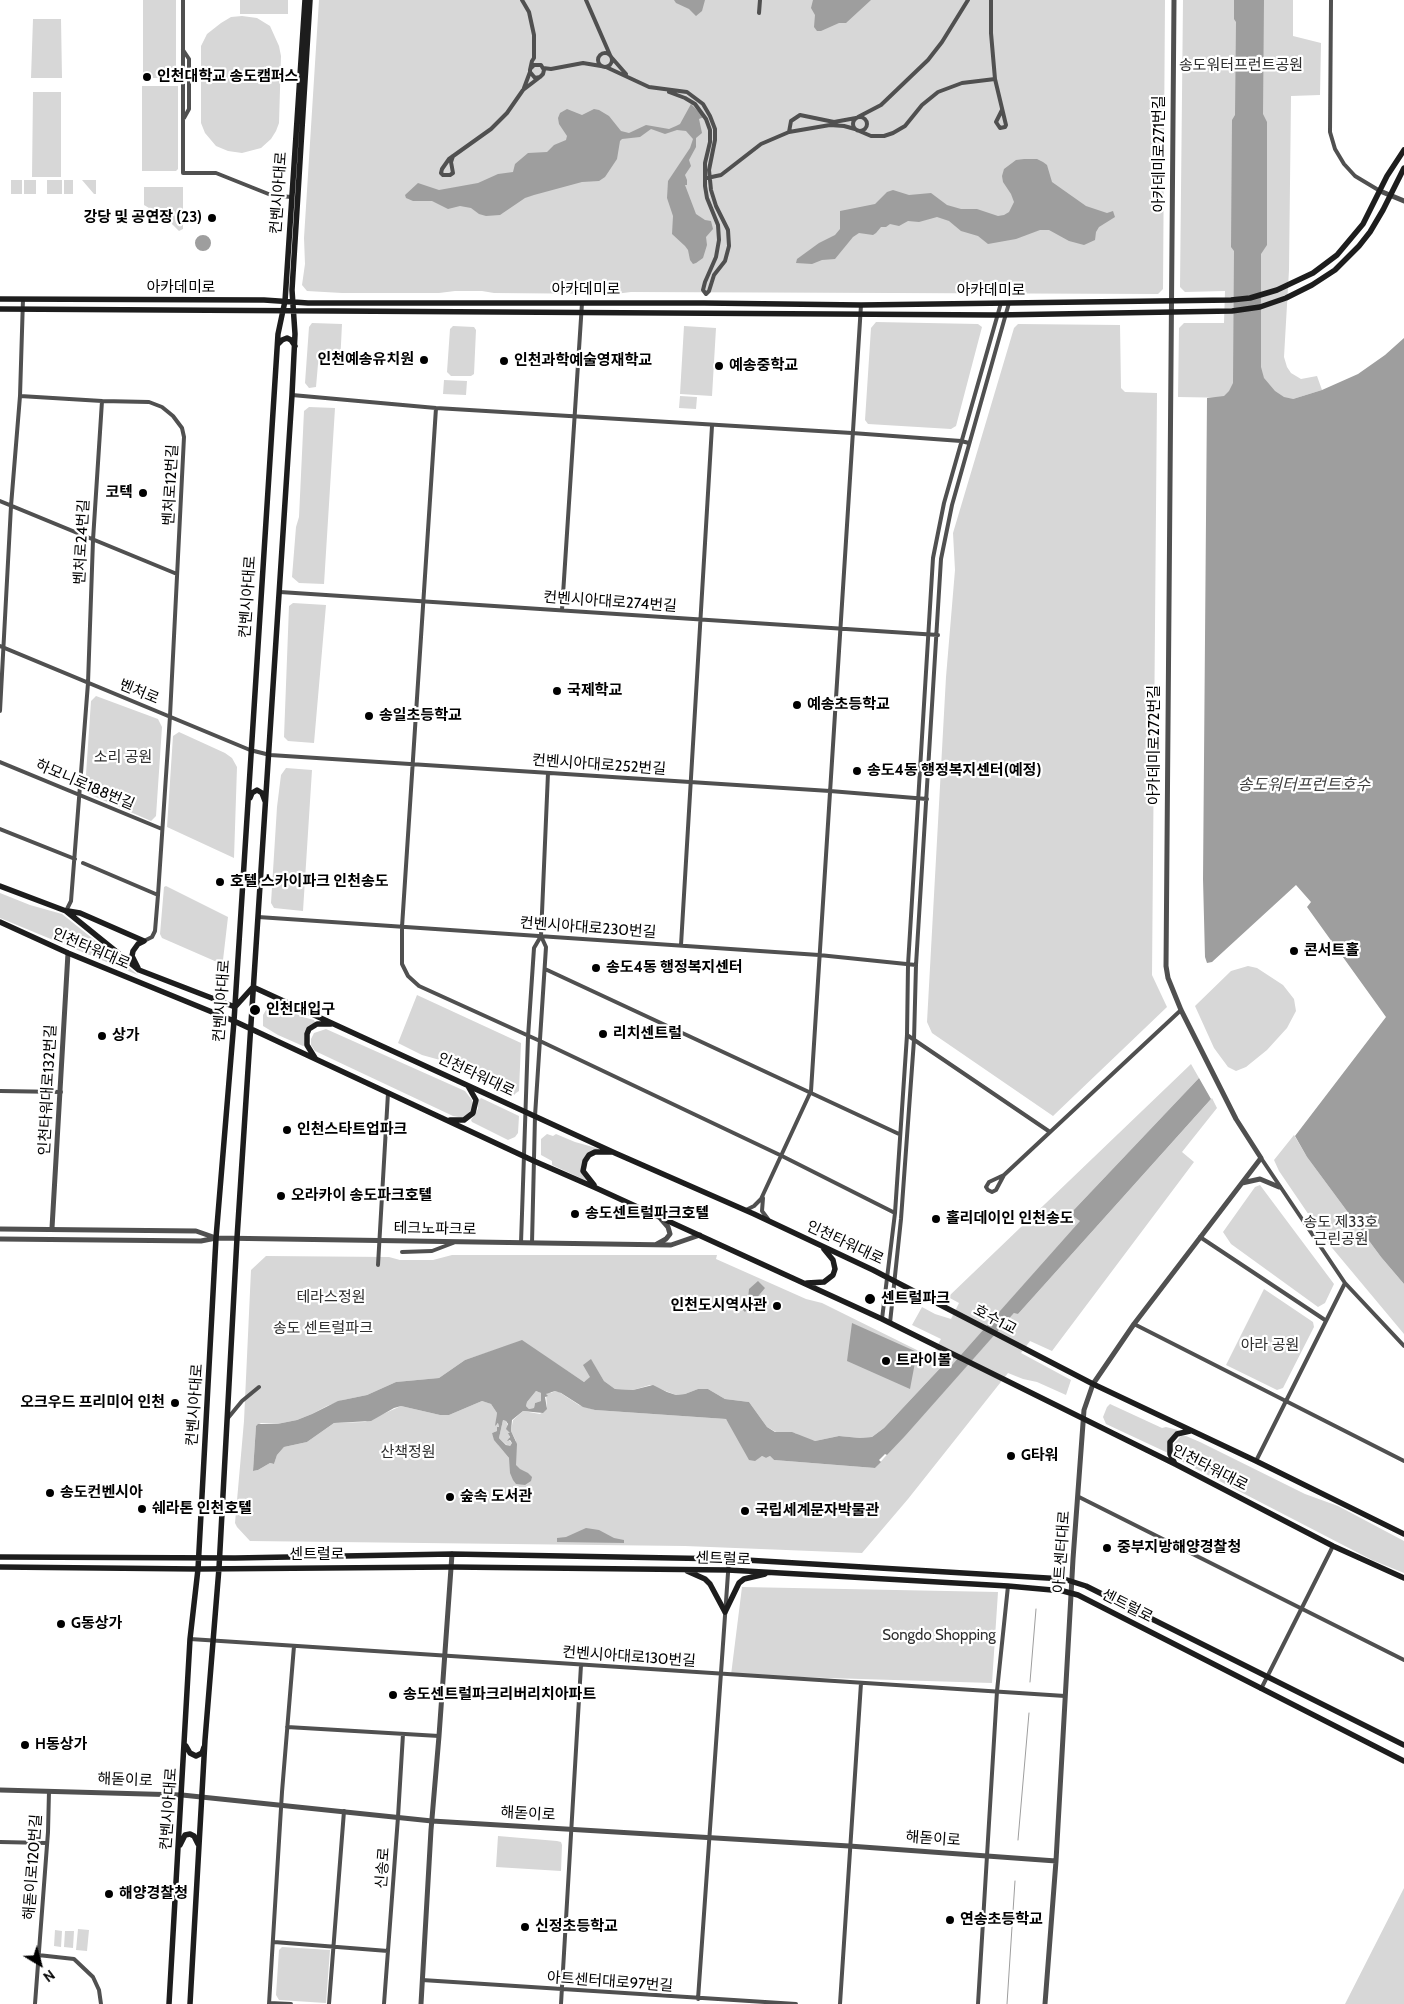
<!DOCTYPE html>
<html>
<head>
<meta charset="utf-8">
<style>
  body { margin:0 }
  #map { position:relative; width:1404px; height:2004px; overflow:hidden; background:#fff; font-family:Cabin,sans-serif }
  canvas { display:block }
  .north { position:absolute; left:15px; top:1939px; width:50px; height:50px; -webkit-text-stroke:4px #fff; paint-order:stroke; rotate:143deg; font-size:14px; font-weight:700; line-height:20px; text-align:center; color:#000 }
  .north::after { content:''; display:block; margin:auto; width:18px; height:22px; background:#000; clip-path:polygon(50% 0,100% 100%,50% 72%,0 100%) }
</style>
</head>
<body>
<div id="map">
<canvas width="1404" height="2004"></canvas>
<div class="north">N</div>
</div>
<script>
const context = document.querySelector('canvas').getContext('2d');
context.lineJoin = 'round';
function paint(path, color) { context.fillStyle = color; context.fill(path, 'evenodd'); }
const toPath = rows => new Path2D(rows.map(r => 'M' + r).join(''));
function stroke(path, color, width, dash) { context.strokeStyle = color; context.lineWidth = width; context.lineCap = dash ? 'butt' : 'round'; context.setLineDash(dash || []); context.stroke(path); }
function drawText(font, color, halo, rows, align = 'center') {
  context.font = font + ' Cabin,"Noto Sans KR",sans-serif'; context.lineWidth = 4.5; context.setLineDash([]); context.textBaseline = 'middle'; context.strokeStyle = halo; context.fillStyle = color; for (const [text, x, y, turn = 0] of rows) {
    context.save(); context.translate(x, y); context.rotate((+turn || 0) * Math.PI / 180); context.textAlign = isNaN(turn) ? turn : align; if (halo) context.strokeText(text, 0, 0); context.fillText(text, 0, 0); context.restore();
  }
}
const green = toPath([
  [143,0,176,0,176,78,143,78],
  [240,0,288,0,288,14,240,14],
  [319,0,1165,0,1163,289,1158,294,631,292,615,294,494,293,482,291,455,291,439,293,342,293,307,291,302,285,305,264,304,238],
  [1183,0,1293,0,1293,36,1321,43,1320,95,1291,96,1289,270,1284,357,1287,367,1291,373,1301,379,1317,376,1322,390,1293,399,1178,397,1179,328,1184,323,1224,323,1225,291,1185,292,1180,287],
  [242,16,257,18,270,26,279,46,281,56,279,123,276,131,271,139,261,148,242,153,228,151,216,146,205,133,201,123,201,46,207,34,221,23,231,17],
  [33,19,61,19,62,78,31,78],
  [142,86,178,86,178,169,176,171,142,171],
  [33,92,61,92,61,177,32,177],
  [11,180,22,180,22,194,11,194],
  [24,180,36,180,36,194,24,194],
  [47,180,62,180,62,194,47,194],
  [64,180,73,180,73,194,64,194],
  [82,180,96,180,96,194,94,194],
  [144,187,183,187,183,229,179,231,166,218,144,205],
  [876,322,978,324,982,327,956,426,951,429,868,424,865,420,871,328],
  [312,323,342,324,340,364,318,364,316,387,309,388,305,383,309,327],
  [1018,324,1120,325,1121,388,1125,392,1157,393,1152,975,1167,1007,1053,1116,932,1033,927,1022,946,677,955,570,953,533,1014,328],
  [453,326,474,327,476,330,474,374,471,376,451,376,447,372,450,329],
  [684,326,716,328,712,396,680,394],
  [444,380,467,381,466,395,443,394],
  [680,396,697,397,696,409,679,408],
  [309,407,335,408,324,584,299,583,292,577,296,527,299,517,304,411],
  [293,603,326,605,314,743,288,741,284,737,289,606],
  [96,696,158,719,162,727,156,816,151,821,89,794,85,789,91,701],
  [179,732,225,753,232,758,237,767,234,858,167,827,173,736],
  [286,768,312,770,303,911,274,908,271,903,277,807,281,775],
  [166,886,228,917,223,960,217,962,162,938,160,934,164,887],
  [0,893,30,905,62,914,138,975,0,918],
  [1248,966,1257,968,1283,985,1294,999,1296,1011,1287,1028,1267,1050,1246,1067,1236,1071,1228,1067,1214,1048,1195,1006,1231,971],
  [417,995,521,1043,519,1091,516,1093,514,1095,440,1060,422,1055,398,1043],
  [279,1006,303,1017,314,1020,315,1022,307,1029,304,1035,305,1045,303,1046,278,1035,263,1026,263,1015,266,1010,270,1007],
  [326,1029,465,1091,472,1100,473,1107,470,1113,464,1118,453,1116,315,1051,311,1045,311,1039,314,1033],
  [1191,1064,1199,1078,1070,1214,1081,1221,951,1366,945,1363,884,1428,872,1437,860,1438,839,1436,815,1441,805,1439,795,1433,776,1432,767,1427,749,1402,725,1399,708,1389,698,1389,685,1394,676,1395,650,1385,633,1390,615,1389,604,1381,591,1360,590,1378,584,1382,522,1341,465,1360,439,1378,396,1382,367,1395,343,1400,327,1406,312,1414,297,1420,277,1424,261,1423,256,1426,253,1471,258,1470,270,1463,274,1464,277,1455,284,1447,307,1442,334,1423,365,1422,401,1406,440,1415,449,1415,482,1401,491,1404,497,1413,496,1423,498,1424,499,1427,497,1427,497,1431,492,1433,499,1446,509,1458,516,1441,511,1431,513,1420,523,1411,540,1414,547,1407,546,1394,549,1391,551,1393,555,1391,559,1392,579,1405,595,1410,726,1419,755,1460,762,1456,766,1458,770,1456,774,1460,875,1468,1015,1312,1018,1314,1212,1098,1217,1108,1182,1152,1194,1162,1052,1351,1030,1341,1021,1353,1071,1380,1066,1395,1037,1382,1023,1379,1008,1373,908,1499,862,1553,685,1546,250,1541,237,1527,235,1523,244,1421,251,1270,266,1256,389,1257,400,1260,433,1260,452,1255,717,1255,716,1259,806,1299,822,1303,931,1357,941,1339,912,1325,922,1307,935,1314,951,1319,959,1303,948,1297],
  [481,1098,519,1116,518,1133,515,1137,508,1140,472,1122,471,1120,478,1109,478,1101],
  [547,1134,553,1136,556,1134,575,1142,600,1149,588,1153,582,1161,581,1172,587,1181,552,1165,552,1161,541,1155,541,1139],
  [1294,1135,1307,1157,1381,1257,1404,1284,1404,1334,1328,1243,1279,1171,1274,1160],
  [1260,1185,1334,1284,1325,1303,1318,1307,1231,1244,1223,1232,1255,1187],
  [1264,1289,1313,1322,1314,1327,1283,1388,1277,1390,1226,1365],
  [536,1391,541,1393,541,1401,535,1403,534,1408,529,1409,526,1406,527,1402],
  [1110,1404,1162,1428,1166,1427,1178,1430,1179,1431,1169,1439,1168,1453,1106,1424,1103,1417,1107,1407],
  [503,1420,506,1421,510,1432,509,1440,512,1443,509,1447,499,1438],
  [1181,1436,1186,1436,1200,1442,1305,1494,1338,1506,1404,1541,1404,1573,1372,1560,1177,1459,1172,1452,1173,1445],
  [742,1587,998,1592,992,1683,731,1675],
  [498,1836,557,1841,561,1842,562,1845,561,1871,496,1867],
  [1404,1888,1404,2004,1345,2004],
  [78,1929,89,1930,87,1951,76,1950],
  [55,1930,62,1931,61,1947,54,1946],
  [65,1931,74,1931,73,1948,64,1947],
  [282,1947,330,1950,326,2003,279,2000,276,1995,279,1950]
]);
const water = toPath([
  [674,0,705,0,702,11,696,16,689,9,676,3],
  [813,0,871,0,846,23,839,23,821,31,817,31,814,27,815,15,811,8],
  [1234,0,1264,0,1263,114,1267,122,1267,245,1261,254,1261,367,1264,378,1275,391,1284,397,1293,399,1322,390,1358,374,1385,355,1404,338,1404,1284,1381,1257,1307,1157,1295,1136,1386,1017,1307,907,1311,902,1296,885,1212,962,1207,963,1205,957,1203,879,1207,398,1224,396,1229,391,1233,383,1234,251,1231,247,1232,120,1235,115,1236,22,1234,19],
  [691,104,704,117,699,119,702,133,696,138,696,147,689,160,691,166,685,175,687,180,687,185,685,185,696,214,705,220,711,221,713,229,706,237,707,245,703,258,696,263,693,264,690,260,688,250,685,246,672,234,673,216,667,198,668,181,690,148,693,139,686,131,677,130,665,134,651,129,640,137,622,139,620,141,617,159,605,177,599,181,582,182,534,195,525,198,500,215,486,216,479,214,471,208,460,206,448,209,432,201,413,201,406,198,405,195,418,183,439,190,478,183,498,174,513,172,515,164,528,153,547,152,554,145,566,140,567,136,559,124,558,118,560,113,567,109,582,115,594,109,599,110,609,116,621,131,629,133,646,125,669,129,676,126,680,124],
  [1024,159,1037,159,1043,162,1047,165,1052,182,1086,206,1107,213,1113,211,1115,217,1099,227,1096,232,1095,240,1084,245,1069,241,1049,230,1040,230,1016,239,988,244,978,236,961,231,949,221,937,217,919,222,908,221,899,226,890,224,886,227,881,227,876,233,873,235,859,233,853,237,835,259,822,260,812,264,796,263,797,259,819,243,835,235,840,229,840,211,875,204,887,192,893,190,909,195,931,193,947,205,961,209,977,209,998,216,1004,215,1009,212,1014,202,1011,194,1003,182,1002,176,1004,169,1016,160],
  '195 243a8 8 0 1 1 16 0a8 8 0 1 1-16 0Z',
  [1199,1078,1211,1099,1018,1314,1014,1313,905,1436,887,1455,885,1454,879,1460,881,1462,875,1468,774,1460,770,1456,766,1458,762,1456,755,1461,749,1460,726,1419,595,1410,583,1407,561,1393,555,1391,546,1394,548,1396,545,1397,547,1409,543,1413,523,1411,512,1420,511,1431,517,1444,516,1465,520,1469,528,1473,532,1477,531,1481,525,1485,516,1484,513,1480,510,1473,509,1458,494,1440,492,1433,497,1431,497,1427,499,1427,498,1423,495,1426,497,1413,491,1404,482,1401,449,1415,440,1415,401,1406,394,1408,371,1421,334,1423,307,1442,284,1447,277,1455,274,1464,270,1463,258,1470,253,1471,256,1426,258,1424,277,1424,297,1420,312,1414,338,1401,367,1395,396,1382,439,1378,465,1360,522,1340,584,1382,590,1377,583,1365,591,1359,604,1381,615,1389,633,1390,653,1385,667,1392,676,1395,685,1394,698,1389,708,1389,725,1399,749,1402,767,1427,775,1432,792,1432,815,1441,839,1436,860,1438,872,1437,884,1428,945,1363,951,1366,1080,1221,1070,1214],
  [536,1391,541,1393,541,1401,535,1403,534,1408,529,1409,526,1406,527,1402],
  [503,1420,506,1421,508,1424,506,1429,510,1433,508,1433,510,1437,507,1441,510,1440,512,1443,510,1446,506,1445,499,1438],
  [758,1281,765,1288,745,1312,743,1310,742,1306,748,1299,749,1289],
  [852,1323,917,1352,910,1389,847,1361],
  [586,1528,599,1530,614,1538,624,1540,624,1543,557,1542,557,1538,566,1537]
]);
const stream = toPath([
  [1030,1682,1036,1609],
  [1018,1840,1029,1713],
  [1007,2004,1015,1881]
]);
const minor = toPath([
  [183,0,183,173,216,173,271,195,291,197],
  [522,0,529,12,534,35,534,58,532,61,530,70,530,72,535,78,540,77,543,74,544,70,541,65,534,65,531,68],
  [586,0,610,55],
  [991,0,991,33,995,79,1006,125,1005,127,1000,128,996,122,1002,110],
  [1331,0,1330,132,1335,149,1344,164,1355,176,1380,191],
  [759,13,760,0],
  [183,50,189,59,189,109,184,118],
  '598 60a7 7 0 1 1 14 0a7 7 0 1 1-14 0Z',
  [612,58,626,74],
  [606,67,649,87,687,92,703,104,710,116,715,129,715,140,709,170,711,190,716,206,728,230,729,246,725,261,714,275,709,291,706,294],
  [543,68,551,69,583,63,601,66],
  [524,88,530,72],
  [669,92,685,98,695,104,706,119,710,130,710,142,705,163,705,186,707,198,718,225,719,240,716,257,705,282,703,290,706,294],
  '853 124a7 7 0 1 1 14 0a7 7 0 1 1-14 0Z',
  [858,117,881,105,928,60,942,42,968,0],
  [857,130,871,136,884,136,893,133,905,126,922,105,938,92,962,83,995,79],
  [789,132,791,121,800,115,834,122,856,118],
  [453,156,451,162,453,173,450,175,443,175,441,173,442,169,449,159,491,129,507,113,523,90,540,77],
  [707,178,721,175,761,144,789,132,830,125,844,126,855,129],
  [292,395,436,408,852,433,961,441,969,443],
  [20,396,102,401,149,402,162,407,173,416,182,428,184,437,170,716,158,895,155,931,152,937,144,941],
  [436,408,402,927,402,964,408,976,419,986,540,1041,782,1156,895,1213],
  [0,501,177,574],
  [280,592,938,635],
  [562,610,582,303],
  [0,646,250,750,270,755,830,791,927,799],
  [0,711,11,506,20,396,23,299],
  [0,762,162,829],
  [0,829,75,859],
  [83,863,158,895],
  [66,911,71,901,88,683,93,540,102,401],
  [258,917,819,955,916,965],
  [681,945,712,426],
  [545,969,899,1134],
  [907,1035,1050,1132],
  [0,1091,61,1092],
  [1261,1158,1345,1283,1404,1346],
  [1004,1175,989,1182,986,1187,988,1190,992,1192,996,1190,1004,1175,1181,1010],
  [763,1198,762,1211,768,1219],
  [746,1210,754,1206,761,1199,811,1091,861,305],
  [1200,1237,1325,1320],
  [521,1243,528,1037,534,948,541,936],
  [532,1243,535,1116,546,947,541,936,548,773],
  [402,1252,432,1251,453,1243],
  [378,1265,388,1093],
  [882,1319,895,1213,907,1035,908,965,933,558,944,503,1001,303],
  [890,1323,901,1219,914,1040,916,965,941,559,952,505,1009,303],
  [1134,1324,1404,1461],
  [228,1418,242,1401,259,1387],
  [1256,1461,1345,1283],
  [1079,1497,1404,1660],
  [190,1639,1065,1696],
  [1261,1689,1333,1546],
  [287,1727,439,1736],
  [0,1842,47,1843],
  [274,1942,388,1951],
  [38,1955,74,1959,93,1977,99,1990,101,2004],
  [422,1980,796,2004],
  [698,1999,729,1559],
  [269,2003,291,2004],
  [35,2004,48,1832,49,1791],
  [269,2004,282,1792,294,1646],
  [329,2004,344,1811],
  [384,2004,398,1817,403,1734],
  [561,2004,581,1665],
  [840,2004,861,1683],
  [978,2004,997,1691,1008,1586]
]);
const tertiary = toPath([
  [1380,191,1404,201],
  [1242,1183,1260,1179,1279,1187],
  [52,1228,68,953],
  [0,1229,196,1231,216,1238],
  [0,1239,201,1241,216,1238,671,1245,700,1235],
  [657,1244,666,1239,670,1234,668,1227,661,1219],
  [0,1790,182,1795,432,1821,849,1846,1056,1861],
  [421,2004,431,1830,439,1736,452,1554],
  [1045,2004,1056,1861,1073,1559,1084,1410,1093,1384,1134,1324,1261,1158,1236,1119,1181,1010,1168,978,1166,966,1174,0]
]);
const secondary = toPath([
  [0,299,264,300,308,303,704,303,861,305,1231,300,1250,298,1277,290,1313,273,1337,255,1363,224,1387,176,1404,150],
  [0,309,997,315,1232,311,1260,307,1286,298,1312,285,1335,270,1359,246,1370,232,1383,210,1404,168],
  [278,344,282,340,287,338,291,340,295,346],
  [250,798,252,793,257,790,262,793,265,801],
  [0,886,66,911,139,970,235,1007,253,987,615,1153,754,1214,873,1270,1093,1384,1256,1461,1404,1534],
  [68,911,80,913,144,941],
  [0,922,68,953,234,1021,534,1161,596,1188,882,1319,1175,1464,1333,1546,1404,1578],
  [138,968,132,956,133,951,138,944,144,941],
  [315,1058,307,1045,307,1034,309,1029,317,1024,331,1024],
  [450,1120,464,1120,473,1113,476,1100,468,1086],
  [594,1185,583,1171,585,1161,589,1155,595,1152,611,1152],
  [807,1283,824,1282,833,1275,835,1269,833,1260,824,1249],
  [1175,1464,1170,1454,1170,1442,1177,1434,1190,1431],
  [0,1557,235,1558,452,1554,729,1559,1064,1579,1086,1586,1404,1745],
  [0,1567,198,1569,451,1567,728,1570,1008,1586,1063,1591,1078,1595,1404,1761],
  [687,1571,705,1579,710,1584,725,1612],
  [725,1612,739,1583,744,1579,765,1574],
  [186,1746,190,1753,196,1756,202,1753,204,1747],
  [180,1845,185,1835,190,1834,194,1836,198,1844],
  [169,2004,190,1639,198,1569,216,1238,234,1021,278,334,285,301,305,0],
  [190,2004,205,1740,219,1568,237,1238,292,395,295,334,292,290,310,0]
]);
const markers = [
  [147,77,5,"#000"],
  [212,218,5,"#000"],
  [424,360,5,"#000"],
  [504,361,5,"#000"],
  [719,366,5,"#000"],
  [143,493,5,"#000"],
  [557,691,5,"#000"],
  [797,705,5,"#000"],
  [369,716,5,"#000"],
  [857,771,5,"#000"],
  [220,882,5,"#000"],
  [1294,951,5,"#000"],
  [596,968,5,"#000"],
  [255,1010,6,"#000"],
  [603,1034,5,"#000"],
  [102,1036,5,"#000"],
  [287,1130,5,"#000"],
  [281,1196,5,"#000"],
  [575,1214,5,"#000"],
  [936,1219,5,"#000"],
  [870,1299,6,"#000"],
  [777,1306,5,"#000"],
  [886,1361,5,"#000"],
  [175,1403,5,"#000"],
  [1011,1456,5,"#000"],
  [50,1493,5,"#000"],
  [450,1497,5,"#000"],
  [142,1509,5,"#000"],
  [745,1511,5,"#000"],
  [1107,1548,5,"#000"],
  [61,1624,5,"#000"],
  [393,1695,5,"#000"],
  [25,1745,5,"#000"],
  [109,1894,5,"#000"],
  [950,1920,5,"#000"],
  [525,1927,5,"#000"]
];
const parkNames = [
  ["송도워터프런트공원",1241,66],
  ["소리 공원",123,758],
  ["송도 제33호",1341,1223],
  ["근린공원",1341,1240],
  ["테라스정원",331,1298],
  ["송도 센트럴파크",323,1329],
  ["아라 공원",1270,1346],
  ["산책정원",408,1453],
  ["Songdo Shopping",939,1636]
];
const poiNames = [
  ["인천대학교 송도캠퍼스",157,77],
  ["강당 및 공연장 (23)",202,218,"right"],
  ["인천예송유치원",414,360,"right"],
  ["인천과학예술영재학교",514,361],
  ["예송중학교",729,366],
  ["코텍",133,493,"right"],
  ["국제학교",567,691],
  ["예송초등학교",807,705],
  ["송일초등학교",379,716],
  ["송도4동 행정복지센터(예정)",867,771],
  ["호텔 스카이파크 인천송도",230,882],
  ["콘서트홀",1304,951],
  ["송도4동 행정복지센터",606,968],
  ["인천대입구",266,1010],
  ["리치센트럴",613,1034],
  ["상가",112,1036],
  ["인천스타트업파크",297,1130],
  ["오라카이 송도파크호텔",291,1196],
  ["송도센트럴파크호텔",585,1214],
  ["홀리데이인 인천송도",946,1219],
  ["센트럴파크",881,1299],
  ["인천도시역사관",767,1306,"right"],
  ["트라이볼",896,1361],
  ["오크우드 프리미어 인천",165,1403,"right"],
  ["G타워",1021,1456],
  ["송도컨벤시아",60,1493],
  ["숲속 도서관",460,1497],
  ["쉐라톤 인천호텔",152,1509],
  ["국립세계문자박물관",755,1511],
  ["중부지방해양경찰청",1117,1548],
  ["G동상가",71,1624],
  ["송도센트럴파크리버리치아파트",403,1695],
  ["H동상가",35,1745],
  ["해양경찰청",119,1894],
  ["연송초등학교",960,1920],
  ["신정초등학교",535,1927]
];
const streetNames = [
  ["아카데미로271번길",1160,154,-90],
  ["컨벤시아대로",279,193,-86],
  ["아카데미로",181,288],
  ["아카데미로",586,290],
  ["아카데미로",991,291],
  ["벤처로12번길",171,485,-87],
  ["벤처로24번길",82,542,-87],
  ["컨벤시아대로",248,597,-86],
  ["컨벤시아대로274번길",610,602,4],
  ["벤처로",139,692,22],
  ["아카데미로272번길",1155,745,-90],
  ["컨벤시아대로252번길",599,765,4],
  ["하모니로188번길",85,785,23],
  ["컨벤시아대로230번길",588,928,4],
  ["인천타워대로",91,949,23],
  ["컨벤시아대로",222,1001,-86],
  ["인천타워대로",476,1075,25],
  ["인천타워대로132번길",48,1090,-87],
  ["테크노파크로",435,1229,1],
  ["인천타워대로",845,1243,25],
  ["호수1교",995,1320,28],
  ["컨벤시아대로",195,1405,-86],
  ["인천타워대로",1210,1468,27],
  ["아트센터대로",1062,1552,-86],
  ["센트럴로",317,1555],
  ["센트럴로",723,1559,2],
  ["센트럴로",1127,1606,27],
  ["컨벤시아대로130번길",629,1657,4],
  ["해돋이로",125,1780,2],
  ["컨벤시아대로",169,1809,-86],
  ["해돋이로",528,1814,3],
  ["해돋이로",933,1839,4],
  ["해돋이로120번길",33,1867,-86],
  ["신송로",383,1868,-86],
  ["아트센터대로97번길",610,1982,4]
];
const waterNames = [
  ["송도워터프런트호수",1304,785]
];
paint(green, '#d7d7d7');
paint(water, '#9e9e9e');
stroke(stream, '#9e9e9e', 1);
stroke(minor, '#505050', 4);
stroke(tertiary, '#505050', 5);
stroke(secondary, '#1d1d1d', 5.5);
for (const [x, y, r, color] of markers) { const dot = new Path2D(); dot.arc(x, y, r, 0, 2 * Math.PI); context.fillStyle = color; context.fill(dot); stroke(dot, '#fff', 2); }
drawText('15px', '#2e2e2e', '#fff', parkNames);
drawText('bold 15px', '#000', '#fff', poiNames, 'left');
drawText('15px', '#000', '#fff', streetNames);
drawText('italic 16px', '#3f3f3f', '#fff', waterNames);
</script>
</body>
</html>
